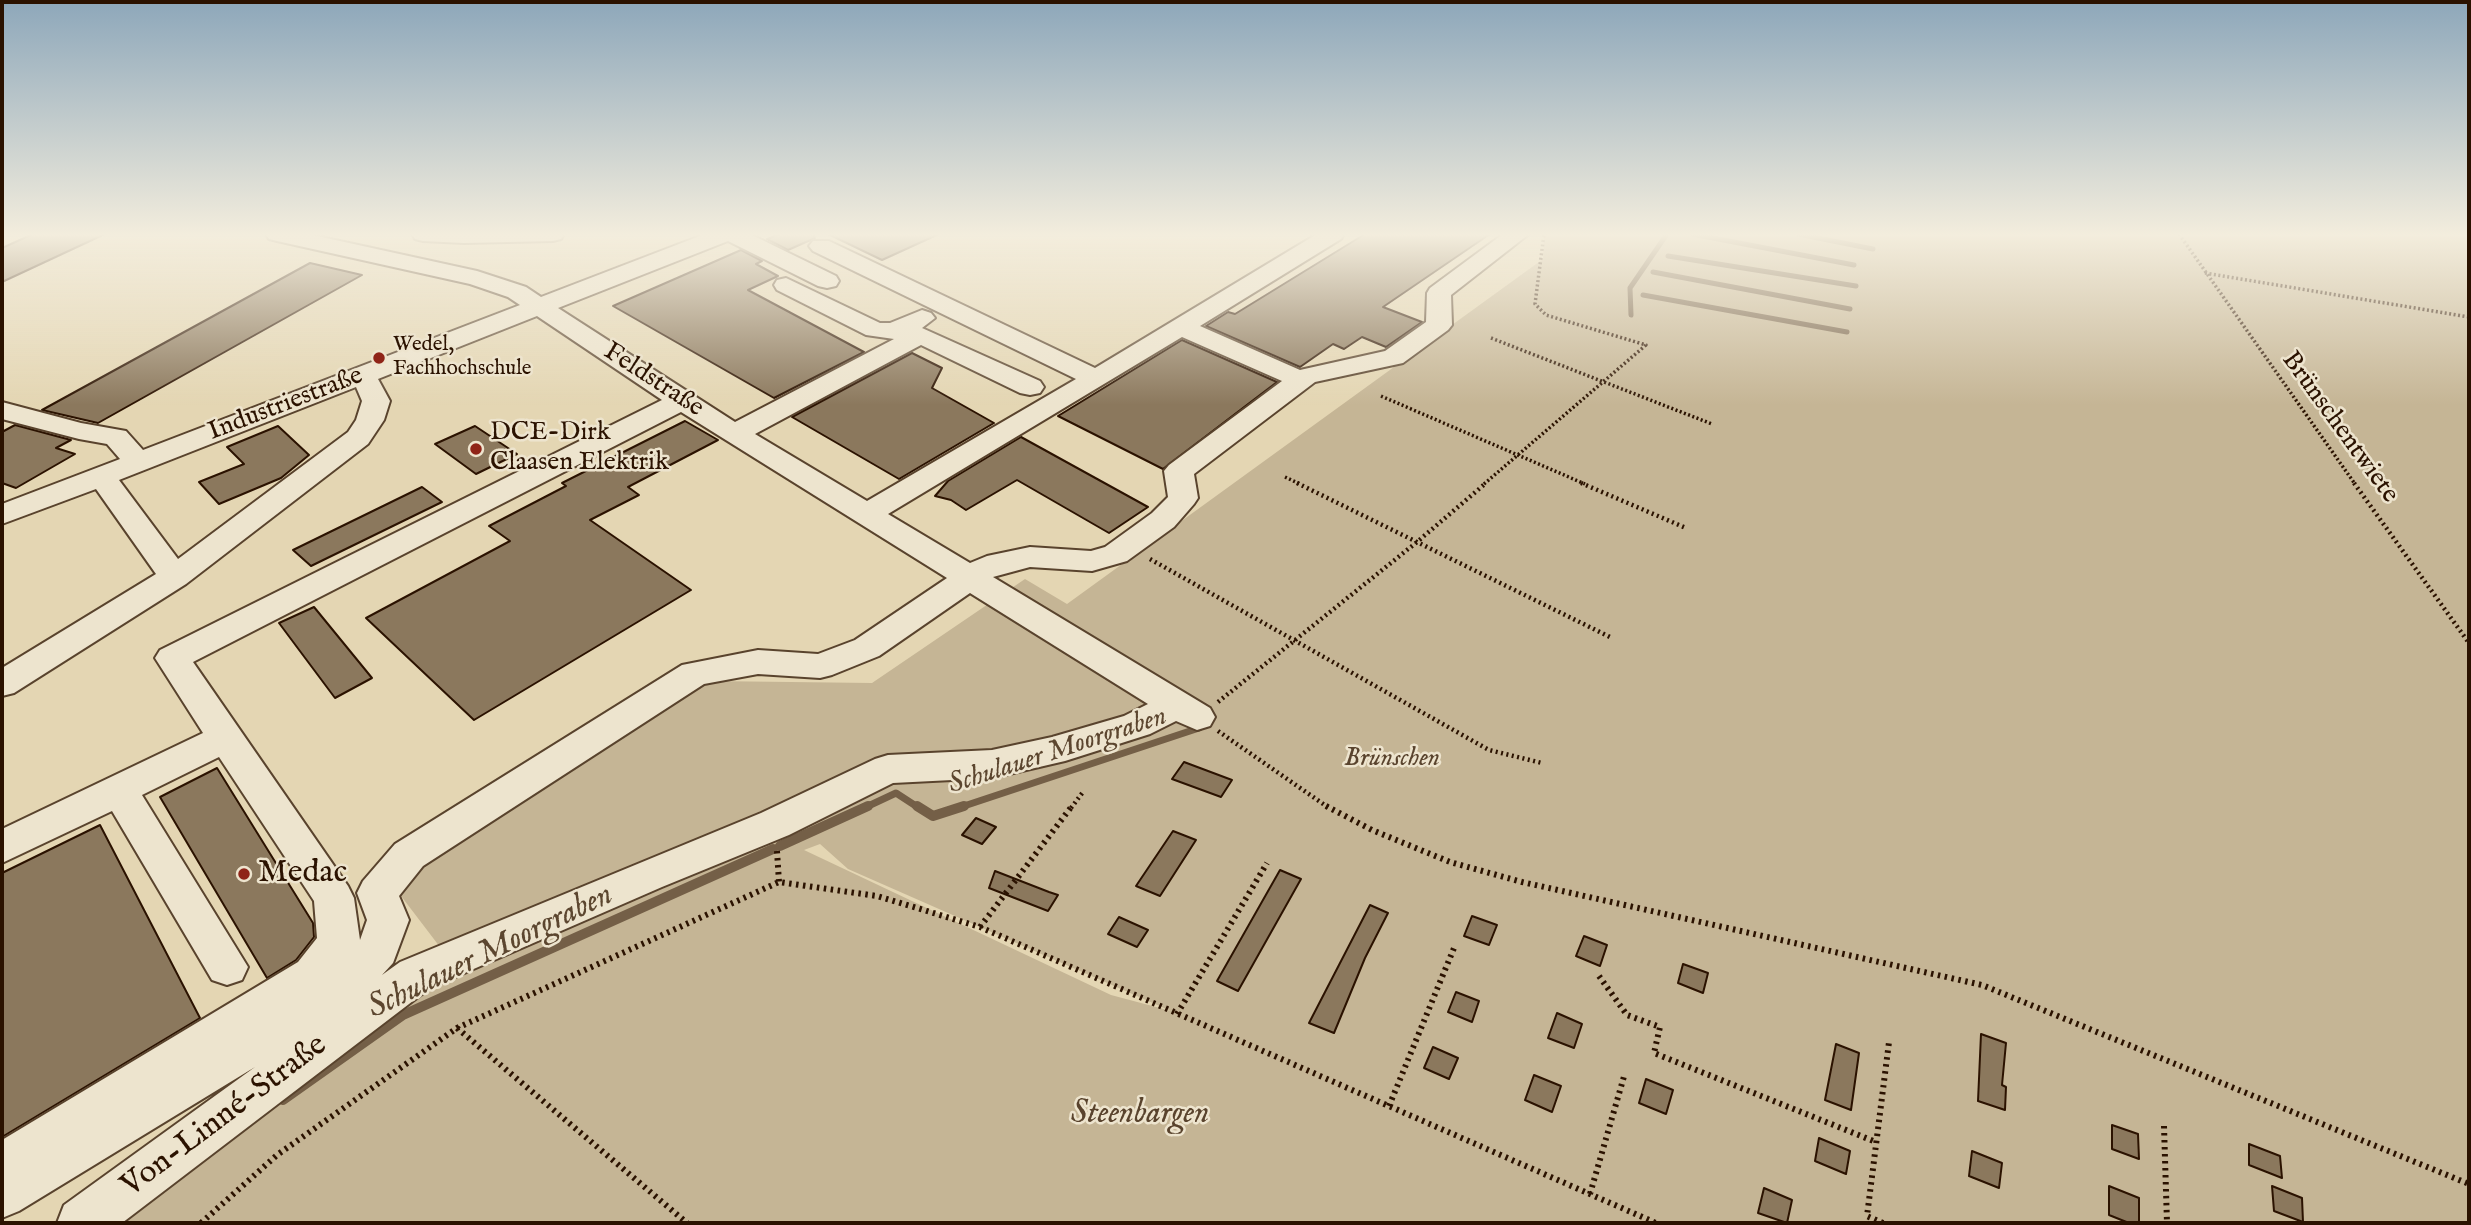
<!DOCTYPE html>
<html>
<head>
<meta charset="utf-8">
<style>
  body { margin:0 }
  #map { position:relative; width:2471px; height:1225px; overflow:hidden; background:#e4d6b3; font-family:"IM FELL English",serif }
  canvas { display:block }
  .frame { position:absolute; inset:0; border:4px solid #2b1200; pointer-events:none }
</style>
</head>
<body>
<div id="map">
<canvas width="2471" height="1225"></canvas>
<div class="frame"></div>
</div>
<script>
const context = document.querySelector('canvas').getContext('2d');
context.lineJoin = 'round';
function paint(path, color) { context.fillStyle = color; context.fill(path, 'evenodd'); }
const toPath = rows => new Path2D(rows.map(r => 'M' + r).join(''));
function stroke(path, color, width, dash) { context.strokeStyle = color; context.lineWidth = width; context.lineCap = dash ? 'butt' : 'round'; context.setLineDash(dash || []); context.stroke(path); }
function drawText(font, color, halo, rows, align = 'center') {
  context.font = font + ' "IM FELL English",serif'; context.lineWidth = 5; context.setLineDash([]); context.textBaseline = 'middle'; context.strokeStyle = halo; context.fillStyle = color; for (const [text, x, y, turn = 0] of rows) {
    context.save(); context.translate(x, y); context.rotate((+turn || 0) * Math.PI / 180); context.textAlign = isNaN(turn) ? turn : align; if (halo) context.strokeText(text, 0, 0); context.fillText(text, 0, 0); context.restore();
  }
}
const green = toPath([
  [1544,234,2469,234,2469,1223,82,1223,368,1011,443,951,398,892,433,854,709,681,872,683,1025,579,1067,604,1543,259],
  [820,844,848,869,1171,1011,1111,995,804,850]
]);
const streamFar2 = toPath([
  [1692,234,1854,265],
  [1798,234,1873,249],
  [1668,256,1856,286],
  [1653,272,1850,309],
  [1643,295,1847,332],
  [1631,315,1630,288,1667,234]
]);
const streamFar1 = toPath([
  [864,808,896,793,919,808],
  [958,808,1199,728]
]);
const stream = toPath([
  [917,806,933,816,964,806],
  [780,846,868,806],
  [283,1100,403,1015,773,849]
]);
const building = toPath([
  [33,234,105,234,2,282,2,248,33,234],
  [780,234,813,234,815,238,788,250,767,239,780,234],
  [828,234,939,234,882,260,828,234],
  [1365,234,1490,234,1383,307,1422,322,1386,347,1362,337,1344,349,1333,344,1300,367,1206,326,1228,312,1235,314,1365,234],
  [741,250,762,261,756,264,778,276,748,290,864,352,774,398,613,306,741,250],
  [310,263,362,275,98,423,42,410,310,263],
  [1182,340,1277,382,1163,469,1058,416,1182,340],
  [912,353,942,368,932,388,994,423,899,479,792,417,912,353],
  [685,421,718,440,628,487,639,495,590,520,691,590,474,720,366,618,510,541,489,526,566,486,562,483,685,421],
  [15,425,71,440,56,448,75,454,16,488,2,483,2,432,15,425],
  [278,426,309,455,281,478,219,504,199,482,244,464,227,447,278,426],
  [475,426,517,454,476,474,435,444,475,426],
  [1021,437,1148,507,1109,533,1017,480,966,510,951,500,935,496,948,481,1021,437],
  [422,487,442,502,311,566,293,550,422,487],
  [314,607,372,678,335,698,279,623,314,607],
  [1184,762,1232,780,1221,797,1172,779,1184,762],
  [217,768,313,923,314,937,296,960,267,978,160,797,217,768],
  [976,818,996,827,982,844,962,835,976,818],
  [100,825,200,1018,2,1137,2,873,100,825],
  [1173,831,1196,840,1160,896,1136,886,1173,831],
  [1280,870,1301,879,1238,991,1217,981,1280,870],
  [995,871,1049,892,1058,895,1048,911,989,888,995,871],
  [1370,905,1388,913,1365,958,1334,1033,1309,1023,1370,905],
  [1472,916,1497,925,1489,945,1464,936,1472,916],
  [1119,917,1148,930,1137,947,1108,934,1119,917],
  [1584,936,1607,945,1600,966,1576,956,1584,936],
  [1683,964,1708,973,1703,993,1678,983,1683,964],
  [1456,992,1479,1001,1472,1022,1448,1012,1456,992],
  [1557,1013,1582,1024,1574,1048,1548,1038,1557,1013],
  [1981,1034,2006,1043,2002,1085,2006,1087,2005,1110,1978,1101,1981,1034],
  [1836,1044,1859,1053,1851,1110,1825,1100,1836,1044],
  [1433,1047,1458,1058,1449,1079,1424,1068,1433,1047],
  [1534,1075,1561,1086,1552,1112,1525,1100,1534,1075],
  [1646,1079,1673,1090,1666,1114,1639,1103,1646,1079],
  [2112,1125,2138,1134,2139,1159,2112,1149,2112,1125],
  [1819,1138,1850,1151,1846,1174,1815,1161,1819,1138],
  [2249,1144,2280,1156,2282,1178,2249,1165,2249,1144],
  [1972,1151,2002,1163,1999,1188,1969,1176,1972,1151],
  [2109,1186,2139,1198,2139,1223,2129,1223,2109,1215,2109,1186],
  [2272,1186,2302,1198,2303,1222,2274,1211,2272,1186],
  [1764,1188,1792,1200,1787,1223,1758,1213,1764,1188]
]);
const pathFar2 = toPath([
  [2179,234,2355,484],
  [2205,273,2469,317],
  [1491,338,1712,424],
  [1381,396,1585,484],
  [1285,477,1300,484],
  [1484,484,1646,345,1546,315,1535,304,1544,234]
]);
const pathFar1 = toPath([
  [1297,483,1612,638],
  [1581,483,1686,528],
  [2354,483,2469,643],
  [1150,559,1489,750,1542,763],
  [1218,702,1417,542,1486,483],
  [1218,731,1329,808],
  [1071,808,1083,792]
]);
const path = toPath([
  [1326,806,1372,830,1450,862,1522,882,1982,985,2469,1184],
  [777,851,779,882],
  [980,927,1072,806],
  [1599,976,1627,1015,1660,1027,1654,1053,1876,1142],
  [1177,1014,1267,863],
  [457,1028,687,1223],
  [1389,1106,1454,948],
  [2164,1126,2167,1223],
  [1590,1194,1625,1073],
  [201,1223,277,1155,457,1028,779,882,877,896,980,927,1656,1223],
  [1883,1223,1867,1216,1889,1042]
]);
const minor = toPath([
  [266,234,308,234,477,271,526,287,541,297,705,234,750,234,836,276,839,281,836,286,827,288,818,286,728,241,558,308,735,422,894,339,866,335,777,290,774,285,777,280,786,278,880,323,890,323,922,310,931,313,935,318,922,328,1040,381,1044,387,1040,393,1030,395,1020,393,921,345,755,434,867,501,1076,379,813,251,809,246,813,241,829,241,1095,368,1317,234,1344,234,1341,239,1200,326,1300,370,1385,351,1426,322,1427,293,1430,288,1503,234,1529,234,1451,295,1452,325,1448,330,1403,363,1315,382,1194,474,1198,498,1194,504,1174,527,1127,561,1092,571,1030,567,993,577,1210,708,1215,717,1210,726,1197,730,1176,721,1150,734,1065,761,992,778,893,783,789,835,662,887,430,988,122,1223,57,1223,64,1205,255,1067,19,1211,2,1218,2,1140,298,962,317,938,314,901,219,757,142,795,248,967,242,980,227,985,212,980,112,811,2,863,2,829,203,733,155,658,160,650,662,400,537,316,378,379,390,401,384,420,368,444,186,584,14,693,2,696,2,668,156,574,96,489,2,524,2,504,120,459,107,444,79,439,2,419,2,402,81,423,126,431,143,450,520,305,508,297,470,284,277,241,269,239,266,234],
  [1182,337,1282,381,1169,465,1164,471,1168,497,1152,513,1105,547,1091,551,1030,547,987,556,970,563,888,514,1182,337],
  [356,387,362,401,356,420,348,432,178,559,119,480,356,387],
  [681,412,947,578,855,640,818,654,758,650,682,665,395,844,363,881,357,893,367,920,360,940,354,898,348,886,193,662,681,412],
  [970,593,1148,704,1124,716,1052,737,992,750,888,755,875,759,761,813,400,962,382,975,393,963,409,920,399,896,423,866,704,684,758,674,820,678,832,675,879,656,970,593],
  [412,234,564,234,561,239,553,241,464,243,423,241,415,239,412,234]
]);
const markers = [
  [379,358,7,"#8f2418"],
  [476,449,7,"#8f2418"],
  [244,874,7,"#8f2418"]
];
const farPoinames = [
  ["Wedel,",393,346],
  ["Fachhochschule",393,370]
];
const streetNames = [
  ["Feldstraße",653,381,33],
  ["Industriestraße",286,405,-21],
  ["Brünschentwiete",2339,428,54]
];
const poiNames = [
  ["DCE-Dirk",490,434],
  ["Claasen Elektrik",490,464]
];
const parkNames = [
  ["Brünschen",1392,760]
];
const waterNames = [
  ["Schulauer Moorgraben",1058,752,-18]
];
const nearPoinames = [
  ["Medac",258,874]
];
const nearParknames = [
  ["Steenbargen",1140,1115]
];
const nearStreetnames = [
  ["Von-Linné-Straße",225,1117,-37]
];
const nearWaternames = [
  ["Schulauer Moorgraben",491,953,-26]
];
paint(green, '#c5b595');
stroke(streamFar2, '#745f47', 5);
stroke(streamFar1, '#745f47', 7);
stroke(stream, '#745f47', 10);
paint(building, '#8b785d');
stroke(building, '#2b1200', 2);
stroke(minor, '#59432d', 4);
stroke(pathFar2, '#2b1200', 3.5, [2, 2.5]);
stroke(pathFar1, '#2b1200', 4.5, [2, 3.5]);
stroke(path, '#2b1200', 6, [2.5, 4.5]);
paint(minor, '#ede4ce');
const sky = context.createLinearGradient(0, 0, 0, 405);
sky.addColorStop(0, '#8da7ba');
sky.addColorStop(0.58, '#f3eddd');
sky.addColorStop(1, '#f3eddd00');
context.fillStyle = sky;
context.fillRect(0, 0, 2471, 405);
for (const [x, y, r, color] of markers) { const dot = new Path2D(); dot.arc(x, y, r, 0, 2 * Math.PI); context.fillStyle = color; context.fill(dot); stroke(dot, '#ede4ce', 2.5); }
drawText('21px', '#2b1200', '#ede4ce', farPoinames, 'left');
drawText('26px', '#2b1200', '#ede4ce', streetNames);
drawText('26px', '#2b1200', '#ede4ce', poiNames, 'left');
drawText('italic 26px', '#59432d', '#ede4ce', parkNames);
drawText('italic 28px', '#5c462f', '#ede4ce', waterNames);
drawText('32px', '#2b1200', '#ede4ce', nearPoinames, 'left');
drawText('italic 32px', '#59432d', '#ede4ce', nearParknames);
drawText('32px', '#2b1200', '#ede4ce', nearStreetnames);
drawText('italic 33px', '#5c462f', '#ede4ce', nearWaternames);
</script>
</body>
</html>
